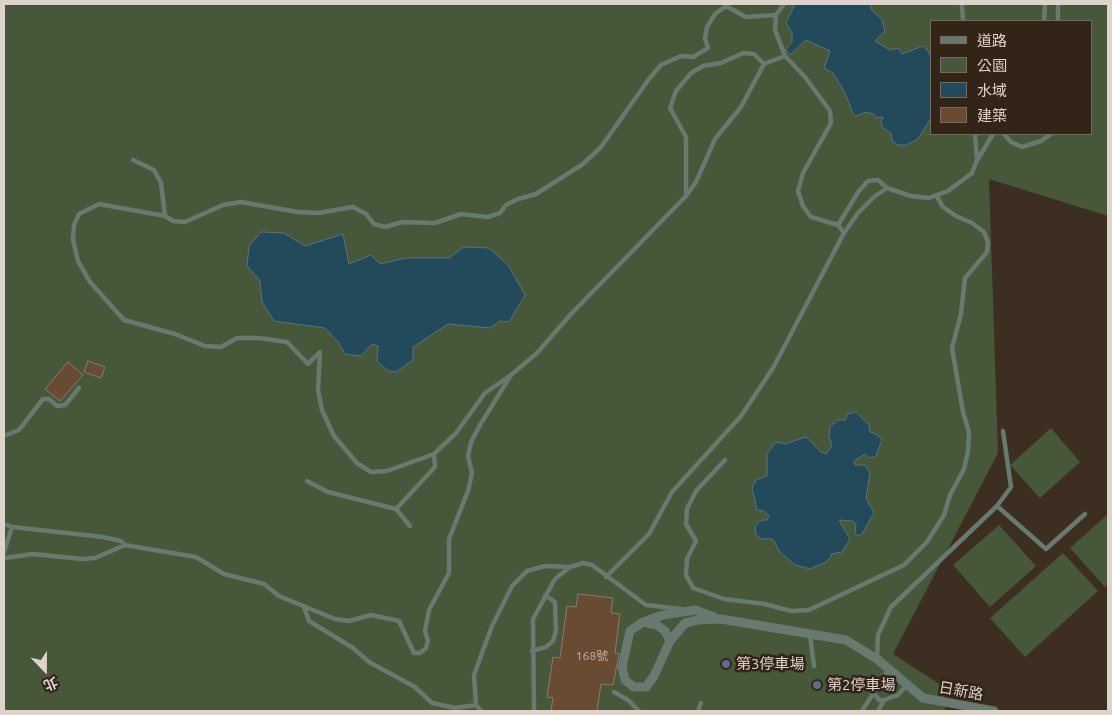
<!DOCTYPE html>
<html>
<head>
<meta charset="utf-8">
<style>
  body { margin:0 }
  #map { position:relative; width:1112px; height:715px; overflow:hidden; background:#3d2e22; font-family:Ubuntu,"Noto Sans TC",sans-serif }
  canvas { display:block }
  .frame { position:absolute; inset:0; border:5px solid #ddd3cb; pointer-events:none }
  .legend { position:absolute; left:930px; top:20px; width:162px; height:115px; box-sizing:border-box; background:#332418; border:1px solid #776a60; margin:0; padding:6px 9px; list-style:none; font-size:15px; color:#ddd3cb }
  .legend li { display:flex; align-items:center; gap:10px; height:25px }
  .legend b { width:25px; border:1px solid #776a60 }
  .north { position:absolute; left:20px; top:645px; width:50px; height:50px; -webkit-text-stroke:4px #332418; paint-order:stroke; rotate:158deg; font-size:14px; font-weight:700; line-height:20px; text-align:center; color:#ddd3cb }
  .north::after { content:''; display:block; margin:auto; width:18px; height:22px; background:#ddd3cb; clip-path:polygon(50% 0,100% 100%,50% 72%,0 100%) }
</style>
</head>
<body>
<div id="map">
<canvas width="1112" height="715"></canvas>
<div class="frame"></div>
<ul class="legend">
<li><b style="height:6px;background:#687970"></b>道路</li>
<li><b style="height:14px;background:#475739"></b>公園</li>
<li><b style="height:14px;background:#224a5b"></b>水域</li>
<li><b style="height:14px;background:#694b33"></b>建築</li>
</ul>
<div class="north">北</div>
</div>
<script>
const context = document.querySelector('canvas').getContext('2d');
context.lineJoin = 'round';
function paint(path, color) { context.fillStyle = color; context.fill(path, 'evenodd'); }
const toPath = rows => new Path2D(rows.map(r => 'M' + r).join(''));
function stroke(path, color, width, dash) { context.strokeStyle = color; context.lineWidth = width; context.lineCap = dash ? 'butt' : 'round'; context.setLineDash(dash || []); context.stroke(path); }
function drawText(font, color, halo, rows, align = 'center') {
  context.font = font + ' Ubuntu,"Noto Sans TC",sans-serif'; context.lineWidth = 5; context.setLineDash([]); context.textBaseline = 'middle'; context.strokeStyle = halo; context.fillStyle = color; for (const [text, x, y, turn = 0] of rows) {
    context.save(); context.translate(x, y); context.rotate((+turn || 0) * Math.PI / 180); context.textAlign = isNaN(turn) ? turn : align; if (halo) context.strokeText(text, 0, 0); context.fillText(text, 0, 0); context.restore();
  }
}
const green = toPath([
  [4,4,1108,4,1108,216,989,179,998,453,893,654,944,687,945,711,4,711],
  [931,21,1091,21,1091,134,931,134],
  [1051,428,1080,462,1040,498,1010,465],
  [1108,514,1108,584,1105,587,1070,548],
  [999,525,1036,566,990,607,953,565],
  [1063,553,1098,591,1025,657,990,618]
]);
const water = toPath([
  [795,4,871,4,871,9,882,20,885,31,875,41,890,50,898,48,902,54,923,46,928,51,931,57,931,118,918,139,906,145,898,145,892,141,891,133,883,128,881,122,883,117,877,118,873,114,866,112,856,116,853,114,845,93,833,73,824,68,830,51,806,40,790,55,786,50,792,42,792,33,786,23,795,4],
  [261,232,284,233,305,246,343,234,349,264,371,255,380,264,406,258,449,258,464,247,489,248,508,265,525,295,509,322,500,321,490,328,448,324,413,347,413,360,396,372,388,371,377,361,378,346,372,344,361,356,345,354,338,342,325,328,274,321,262,302,260,281,247,266,249,246,261,232],
  [856,412,869,425,870,432,878,435,882,440,876,456,870,458,865,454,854,461,855,465,865,465,870,473,866,498,874,513,862,534,858,536,855,533,856,524,852,521,839,520,850,539,842,552,831,554,831,557,826,562,810,569,795,565,779,551,773,539,761,539,756,535,755,527,758,523,762,520,767,520,769,516,764,511,757,510,752,488,756,480,767,476,767,453,776,442,785,444,806,437,821,452,826,454,832,446,829,436,830,427,838,420,845,420,848,414,856,412]
]);
const building = toPath([
  [88,361,105,367,101,378,84,372,88,361],
  [68,362,83,375,60,401,45,389,68,362],
  [578,594,613,598,611,613,620,614,615,653,619,654,613,685,601,684,597,711,551,711,553,698,547,697,553,657,560,658,567,606,576,607,578,594]
]);
const service = toPath([
  [962,4,963,21],
  [776,15,784,4],
  [1044,21,1045,4],
  [1058,21,1058,4],
  [785,56,805,77,830,111,831,123,803,173,798,191,803,206,811,217,838,225],
  [1004,134,1011,142,1022,147,1041,141,1051,134],
  [978,159,993,134],
  [133,160,154,170,161,183,165,216],
  [844,233,838,225,859,191,868,181,878,180,887,188],
  [511,375,485,393,456,433,434,454,387,471,371,472,357,463,334,436,322,410,318,390,320,352,308,364,287,342,259,338,237,338,221,347,205,346,175,334,124,320,90,282,78,261,73,240,74,225,79,214,99,204,165,216,173,221,185,222,223,205,241,202,298,212,318,213,353,207,366,214,374,224,385,227,403,222,435,223,461,214,488,217,500,213,506,205,518,199,536,194,583,164,601,147,649,79,661,65,681,56,693,57,708,48,705,38,707,27,715,14,726,6,746,17,776,15,775,30,785,56,764,64],
  [4,436,19,430,43,399,49,399,57,406,65,405,79,388],
  [725,460,696,491,687,509,686,524,696,541,687,559,686,575,693,588,724,599,765,604,791,611,809,610,904,565,927,542,944,515,950,495,964,469,968,451,969,432,963,412,952,348,961,314,965,278,987,252,988,242,984,232,972,223,956,216,943,207,936,195],
  [307,481,328,492,396,509,435,467,434,454],
  [997,506,1046,549,1085,514],
  [396,509,410,526],
  [4,524,12,527,4,552],
  [12,527,103,537,121,541,125,545,196,557,224,574,264,584,279,596,335,619,349,621,371,615,399,621,414,653,420,653,426,648,428,641,425,631,429,610,449,573,449,539,468,491,472,473,468,456,471,442,480,425,511,375,537,353,571,314,686,196,686,137,670,108,676,91,691,73,703,66,721,63,743,53,754,54,764,64,741,107,715,139,696,182,686,196],
  [4,558,33,554,82,559,95,558,125,545],
  [606,577,649,534,672,492,741,416,773,368,844,233,858,213,875,196,887,188,911,196,929,198,948,191,972,173,977,160,975,134],
  [304,607,309,621,353,648,369,662,415,687,432,703,455,708,476,705,481,711],
  [810,635,814,666],
  [532,651,546,647,553,641,556,631,555,602,545,595],
  [877,659,878,635,891,607,997,506,1011,487,1003,431],
  [614,692,628,700,639,711],
  [874,693,879,700,884,700],
  [476,705,474,675,478,664,492,626,512,586,527,571,545,566,570,567],
  [534,711,533,619,555,579,570,567,583,563,592,565,646,605,681,609],
  [698,711,701,703],
  [862,711,888,670],
  [878,711,884,700,898,695,907,685]
]);
const minor = toPath([
  [643,622,657,625,665,631,670,641,654,676,646,687,634,687,625,680,622,667,630,631,643,622,663,615,695,610,714,617],
  [670,641,685,623,698,620,721,619,846,640,877,659,923,698,994,711]
]);
const markers = [
  [726,664,5,"#5c6f8a"],
  [817,685,5,"#5c6f8a"]
];
const numberNames = [
  ["168號",592,656]
];
const poiNames = [
  ["第3停車場",736,664],
  ["第2停車場",827,685]
];
const streetNames = [
  ["日新路",961,691,10]
];
paint(green, '#475739');
paint(water, '#224a5b');
stroke(water, '#5a737d', 1);
paint(building, '#694b33');
stroke(building, '#8b7a6c', 1);
stroke(service, '#687970', 4.5);
stroke(minor, '#687970', 9);
for (const [x, y, r, color] of markers) { const dot = new Path2D(); dot.arc(x, y, r, 0, 2 * Math.PI); context.fillStyle = color; context.fill(dot); stroke(dot, '#332418', 2); }
drawText('12px', '#c0b1a5', null, numberNames);
drawText('15px', '#ddd3cb', '#332418', poiNames, 'left');
drawText('15px', '#ddd3cb', '#332418', streetNames);
</script>
</body>
</html>
